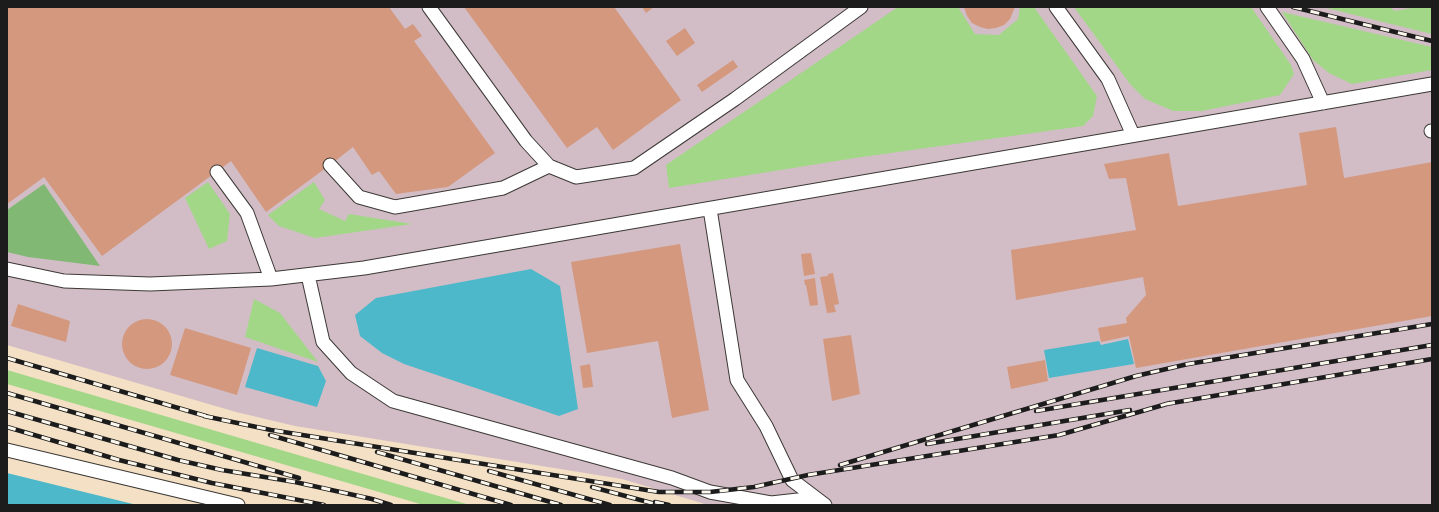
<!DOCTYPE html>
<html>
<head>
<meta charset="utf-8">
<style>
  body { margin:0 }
  #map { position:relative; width:1439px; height:512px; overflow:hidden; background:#f4e0c5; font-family:Delius,sans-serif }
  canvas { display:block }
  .frame { position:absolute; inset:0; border:8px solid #1c1c1c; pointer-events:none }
</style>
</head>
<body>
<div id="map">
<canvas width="1439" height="512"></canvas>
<div class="frame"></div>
</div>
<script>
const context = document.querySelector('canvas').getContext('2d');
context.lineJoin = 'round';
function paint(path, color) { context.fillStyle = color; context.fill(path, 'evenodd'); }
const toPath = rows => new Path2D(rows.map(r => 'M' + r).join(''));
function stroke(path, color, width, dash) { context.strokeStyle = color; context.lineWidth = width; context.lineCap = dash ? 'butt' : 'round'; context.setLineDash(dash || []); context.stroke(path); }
const industrial = toPath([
  [7,7,1432,7,1432,505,708,505,622,479,295,426,236,412,7,345]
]);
const green = toPath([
  [898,7,958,7,975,34,999,35,1018,19,1020,7,1034,7,1097,96,1093,116,1083,126,855,158,669,188,666,165],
  [1074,7,1251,7,1291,65,1294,74,1280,95,1202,111,1173,111,1145,99,1130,84],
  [1322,7,1391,7,1394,11,1419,7,1432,7,1432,34],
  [1282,12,1432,47,1432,70,1352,84,1329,73,1313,60],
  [208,182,230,214,227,241,209,249,185,198],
  [314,182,325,200,319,209,345,221,349,214,412,224,315,238,279,226,268,215],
  [254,299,280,313,318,362,245,337],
  [7,370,411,488,470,505,423,505,410,501,7,384]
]);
const forest = toPath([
  [44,184,100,266,28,257,7,252,7,210]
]);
const water = toPath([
  [531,269,560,286,578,409,559,416,404,364,382,353,360,336,355,315,376,298],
  [1128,339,1134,364,1049,378,1044,350,1099,341,1101,345],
  [257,348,318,366,326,381,317,407,245,387],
  [7,473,137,505,7,505]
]);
const building = toPath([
  [7,7,389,7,405,29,413,24,422,36,414,41,495,153,448,187,396,194,379,171,372,175,353,147,330,165,266,212,231,161,102,256,44,177,7,204],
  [464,7,614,7,681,100,613,150,597,127,567,148],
  [642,7,654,7,646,13],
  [964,7,1015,7,1010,19,1004,25,996,28,988,29,980,27,972,23,967,16],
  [685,28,695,43,677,56,666,41],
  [733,60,738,67,702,92,697,85],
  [1336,127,1344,178,1432,162,1432,316,1136,368,1129,336,1101,342,1098,328,1127,323,1126,318,1146,295,1143,277,1016,300,1011,250,1136,230,1126,178,1109,179,1104,164,1169,153,1178,206,1307,185,1299,133],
  [680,244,709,410,672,418,658,341,587,353,571,262],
  [811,253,815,274,804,276,801,254],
  [833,273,839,304,834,305,836,312,827,313,820,277,828,276,828,274],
  [815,278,818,305,810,306,806,285,805,285,804,280],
  [18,304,70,321,66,342,11,326],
  '122 344a25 25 0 1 1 50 0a25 25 0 1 1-50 0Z',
  [185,328,251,348,237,395,170,375],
  [851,335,860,394,832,401,823,339],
  [1045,360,1048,381,1011,389,1007,367],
  [590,364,593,387,583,388,580,366]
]);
const lane = toPath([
  [429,7,526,141,549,166,576,177,634,168,735,99,861,7],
  [1056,7,1108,79,1133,135],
  [1267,7,1303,59,1323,103],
  [1431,131,1432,131],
  [330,165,359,197,395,207,503,188,549,166],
  [217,172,247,213,271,279],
  [710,209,737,380,766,426,792,480,825,505],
  [7,269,64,281,150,284,271,279,364,268,1432,84],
  [308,275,323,342,351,373,393,401,672,478,710,492,771,503,816,498],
  [7,450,238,505]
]);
const rail = toPath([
  [1293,7,1432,41],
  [7,358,209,417],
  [7,393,299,478],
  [1166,404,1432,359],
  [7,411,178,460,222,470,295,482,372,499,391,505],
  [1036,411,1432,345],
  [204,416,271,430,659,492,710,492,754,487,808,475,1059,435,1170,403],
  [7,427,119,460,212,483,324,505],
  [270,435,511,505],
  [927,444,1130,410],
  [377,452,561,505],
  [840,465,1136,376,1188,364,1432,324],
  [489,471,610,505],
  [592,487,659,505],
  [655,502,669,505]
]);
paint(industrial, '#d2bdc6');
paint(green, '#a2d788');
paint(forest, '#81b874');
paint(water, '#4db8c9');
paint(building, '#d4987e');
stroke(lane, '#3c3935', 15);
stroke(lane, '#fff', 13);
stroke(rail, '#1c1c1c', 4.5);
stroke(rail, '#fbf7ec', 3, [9]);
</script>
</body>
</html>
